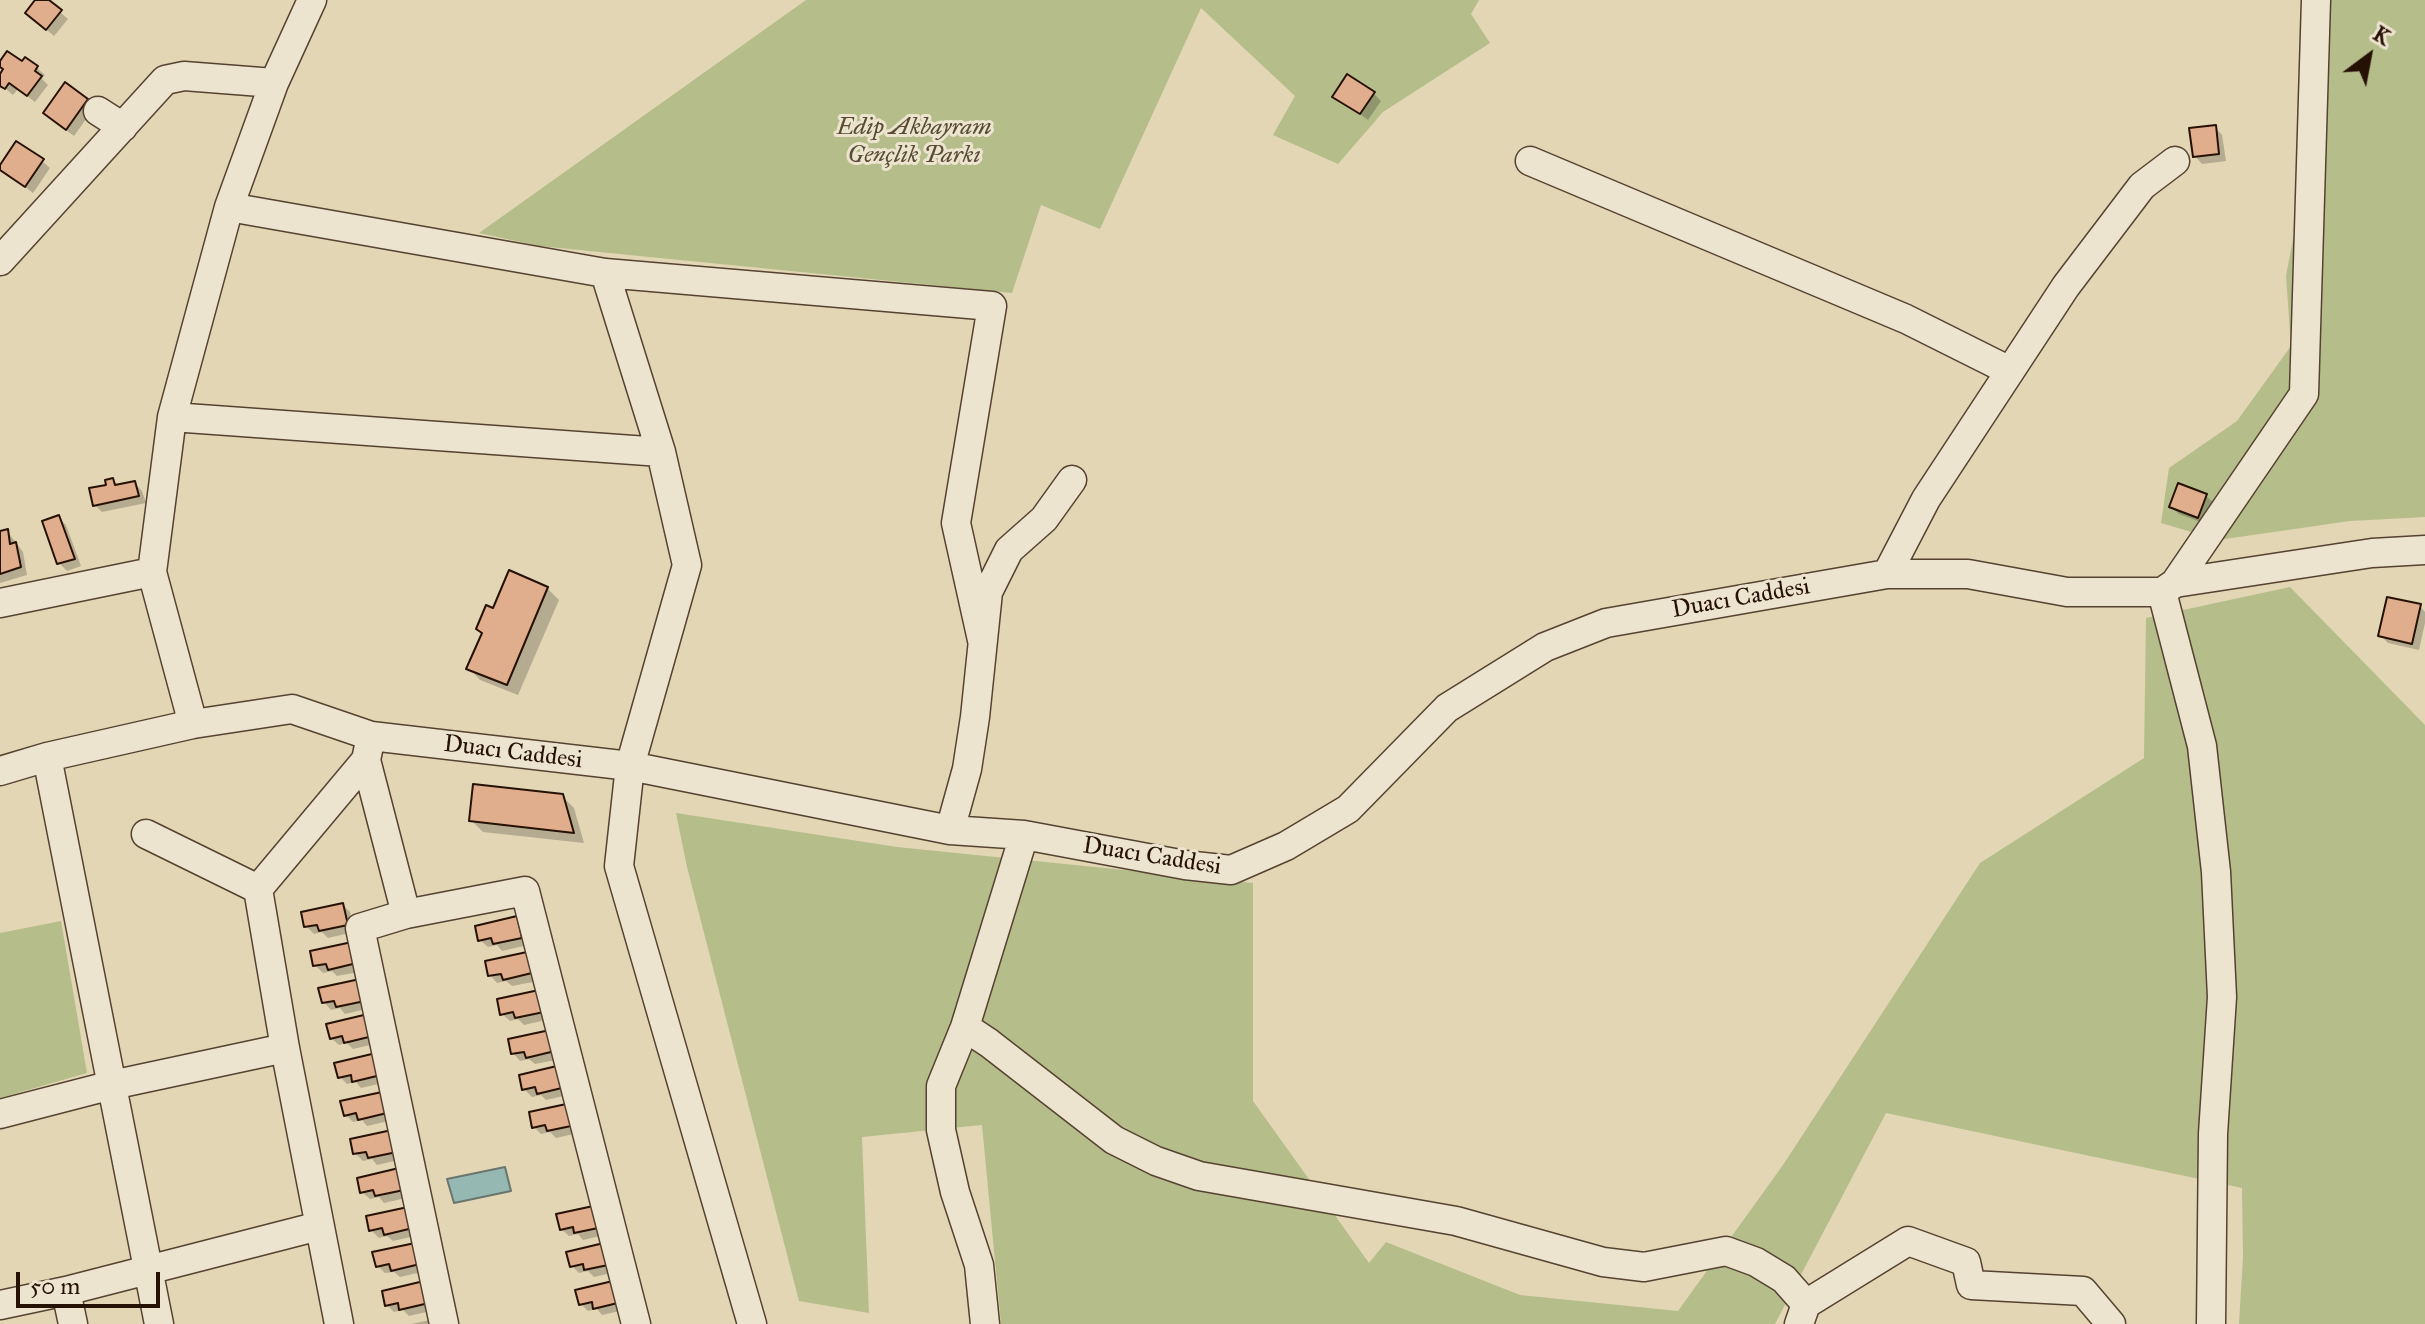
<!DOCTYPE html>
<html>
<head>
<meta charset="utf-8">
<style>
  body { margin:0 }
  #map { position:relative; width:2425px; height:1324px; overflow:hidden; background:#e2d6b4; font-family:"IM FELL Great Primer",serif }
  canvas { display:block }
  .north { position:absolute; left:2329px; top:16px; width:80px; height:80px; -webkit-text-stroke:6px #ece4ce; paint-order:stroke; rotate:32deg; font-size:22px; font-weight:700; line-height:32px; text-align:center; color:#261105 }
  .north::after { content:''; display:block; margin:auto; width:28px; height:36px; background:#261105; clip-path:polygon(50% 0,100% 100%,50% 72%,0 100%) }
  .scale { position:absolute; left:16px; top:1272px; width:144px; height:36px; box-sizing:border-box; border:4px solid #261105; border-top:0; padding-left:10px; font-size:24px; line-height:28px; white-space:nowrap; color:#261105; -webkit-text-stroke:6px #ece4ce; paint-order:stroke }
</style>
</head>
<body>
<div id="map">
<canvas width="2425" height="1324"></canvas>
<div class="north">K</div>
<div class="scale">50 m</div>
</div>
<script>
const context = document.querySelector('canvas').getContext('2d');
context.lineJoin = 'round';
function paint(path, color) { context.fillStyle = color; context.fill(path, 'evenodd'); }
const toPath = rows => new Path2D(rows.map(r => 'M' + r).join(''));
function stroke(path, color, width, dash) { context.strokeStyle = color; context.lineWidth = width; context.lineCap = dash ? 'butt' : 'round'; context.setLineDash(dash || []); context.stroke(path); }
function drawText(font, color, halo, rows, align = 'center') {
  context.font = font + ' "IM FELL Great Primer",serif'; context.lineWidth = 6; context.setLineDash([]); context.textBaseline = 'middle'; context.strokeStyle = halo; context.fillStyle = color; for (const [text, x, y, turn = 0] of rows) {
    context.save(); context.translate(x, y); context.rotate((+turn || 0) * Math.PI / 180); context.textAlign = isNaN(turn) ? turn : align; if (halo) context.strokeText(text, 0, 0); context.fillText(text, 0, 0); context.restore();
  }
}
const green = toPath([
  [806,0,1479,0,1471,14,1490,43,1383,112,1338,164,1273,135,1295,96,1201,8,1100,229,1041,205,1012,293,539,246,479,233],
  [2307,0,2425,0,2425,517,2350,521,2218,540,2161,523,2169,468,2237,421,2291,346,2286,276,2323,79],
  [2290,587,2425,725,2425,1324,2239,1324,2243,1257,2242,1188,1886,1113,1775,1324,1001,1324,982,1125,862,1137,869,1313,799,1301,687,867,676,813,897,847,1253,883,1253,1101,1369,1263,1386,1242,1520,1295,1678,1311,1783,1165,1980,863,2144,758,2146,618],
  [61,921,87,1073,0,1098,0,933]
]);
const water = toPath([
  [505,1167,511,1191,454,1203,447,1179,505,1167]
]);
const shadow = toPath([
  [38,0,46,0,68,19,54,36,35,20],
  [26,59,45,75,42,79,48,85,35,102,18,89,13,95,0,84,0,78,5,70,0,64,22,64],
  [66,84,94,108,74,136,52,120],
  [1373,93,1381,101,1368,120,1335,96],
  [2215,127,2222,135,2226,161,2202,164,2195,156],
  [42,161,50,168,33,193,0,168],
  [113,480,118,486,134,483,142,491,146,503,102,512,95,505],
  [2179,486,2206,496,2214,503,2206,524,2179,514,2171,507],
  [59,518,66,525,81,566,67,571,59,563],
  [7,531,23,552,27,575,0,583,0,533],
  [547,588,559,600,518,695,480,680,469,668,494,611],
  [2420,606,2425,612,2425,623,2419,650,2388,643,2381,636],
  [562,796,574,808,584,843,483,832,471,820],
  [343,905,350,912,354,932,328,938,322,932,314,934,306,926],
  [516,918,524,926,528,945,502,951,497,945,488,947,480,940],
  [352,944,364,971,337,976,332,971,323,973,315,965],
  [526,954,538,981,512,986,506,981,497,983,490,975],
  [359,981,371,1008,345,1014,340,1008,331,1010,324,1002],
  [539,992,550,1019,524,1025,518,1019,510,1021,502,1014],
  [367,1016,379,1043,353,1049,347,1043,339,1045,331,1038],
  [549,1032,561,1059,535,1064,529,1059,520,1061,513,1053],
  [376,1056,387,1082,361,1088,356,1082,347,1084,340,1077],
  [560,1068,572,1094,546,1100,541,1095,532,1097,524,1089],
  [381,1094,393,1120,367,1126,362,1120,353,1122,346,1115],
  [570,1105,582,1132,556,1138,550,1132,541,1134,534,1127],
  [391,1132,403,1159,377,1165,372,1159,363,1161,355,1153],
  [399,1170,410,1197,384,1203,379,1197,370,1199,362,1192],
  [407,1209,419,1235,393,1241,387,1236,379,1238,371,1230],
  [605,1215,609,1234,583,1240,578,1234,569,1236,561,1229],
  [414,1245,426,1271,400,1277,394,1272,385,1273,378,1266],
  [608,1245,620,1271,594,1277,588,1271,579,1273,572,1266],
  [617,1282,629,1309,602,1315,597,1309,588,1311,581,1304],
  [423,1283,435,1310,409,1316,403,1310,394,1312,387,1305],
  [430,1320,435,1324,411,1324]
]);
const building = toPath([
  [35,0,49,0,62,10,46,30,25,13,35,0],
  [7,51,22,61,25,57,38,66,35,71,42,76,27,96,9,83,5,89,0,86,0,74,3,69,0,67,0,61,7,51],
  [1347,74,1375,92,1360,114,1332,97,1347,74],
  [65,82,88,99,66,130,43,113,65,82],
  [2216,125,2219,154,2193,157,2189,128,2216,125],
  [16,141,44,159,25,187,0,170,0,165,16,141],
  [113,478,115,485,135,481,139,496,93,506,89,488,106,485,105,480,113,478],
  [2178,483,2207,494,2198,518,2169,507,2178,483],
  [59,515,75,559,57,564,42,521,59,515],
  [8,529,10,544,16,542,21,567,0,574,0,531,8,529],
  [509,570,548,587,507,685,466,669,482,633,476,629,486,605,493,608,509,570],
  [2387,597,2421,604,2412,644,2378,636,2387,597],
  [473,784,563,794,574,833,469,821,473,784],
  [343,903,348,925,319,931,317,925,304,927,301,912,343,903],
  [517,916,522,938,493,944,491,938,478,941,475,926,517,916],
  [352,942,357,963,328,970,326,964,313,966,310,951,352,942],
  [527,952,532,973,503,980,501,974,488,976,485,961,527,952],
  [360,979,365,1001,336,1007,334,1001,322,1003,318,988,360,979],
  [539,990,544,1012,515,1018,513,1012,500,1015,497,999,539,990],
  [368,1014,373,1036,344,1043,342,1036,330,1039,326,1024,368,1014],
  [550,1030,555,1051,526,1058,524,1052,511,1054,508,1039,550,1030],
  [376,1053,381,1075,352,1082,351,1075,338,1078,334,1063,376,1053],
  [561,1065,566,1087,537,1094,535,1087,522,1090,519,1075,561,1065],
  [382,1092,387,1113,358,1120,356,1113,344,1116,340,1101,382,1092],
  [571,1103,576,1125,547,1131,545,1125,532,1128,529,1112,571,1103],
  [392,1130,397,1152,368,1158,366,1152,353,1154,350,1139,392,1130],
  [399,1168,404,1190,375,1196,373,1190,360,1193,357,1178,399,1168],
  [598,1205,603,1227,574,1233,573,1227,560,1230,556,1214,598,1205],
  [408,1207,413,1228,384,1235,382,1228,369,1231,366,1216,408,1207],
  [608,1242,613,1264,584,1270,583,1264,570,1267,566,1252,608,1242],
  [415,1243,420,1264,391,1271,389,1264,376,1267,372,1252,415,1243],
  [617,1280,622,1302,593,1309,592,1302,579,1305,575,1290,617,1280],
  [424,1281,429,1303,399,1310,398,1303,385,1306,382,1291,424,1281]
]);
const minor = toPath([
  [98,111,123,127],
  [1530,161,1906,319,2010,371],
  [229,207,605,273,992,306,956,523,982,640],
  [0,261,165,80,184,76,274,83],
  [605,273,661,452,687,565,630,766,619,866,752,1324],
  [172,417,661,452],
  [1887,574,1926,499,2066,286,2142,186,2175,161],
  [2175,583,2304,394,2316,0],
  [2162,592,2202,746,2216,872,2222,997,2213,1134,2211,1324],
  [0,603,152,572],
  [193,724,152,572,172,417,229,207,274,83,312,0],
  [47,757,159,1324],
  [366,760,406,914],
  [0,771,47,757,193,724,292,709,371,736,630,766,950,830,1024,835,1185,865,1231,870,1286,846,1348,809,1447,708,1545,647,1606,623,1887,574,1968,574,2067,592,2162,592,2175,583,2372,553,2425,550],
  [950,830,967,769,975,717,988,592,1009,550,1044,519,1072,480],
  [146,834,258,889],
  [965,1027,989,1043,1114,1140,1156,1161,1199,1176,1456,1221,1603,1262,1644,1267,1726,1251,1756,1262,1784,1279,1806,1304,1799,1324],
  [0,1114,112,1085,285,1048],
  [66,1291,73,1324],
  [1806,1304,1908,1241,1966,1262,1971,1285,2083,1291,2111,1324],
  [0,1305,66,1291,319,1226],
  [339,1324,285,1048,258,889,366,760,371,736],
  [444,1324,360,928,406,914,525,891,636,1324],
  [985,1324,979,1265,955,1192,941,1130,941,1086,965,1027,1024,835]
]);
const parkNames = [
  ["Edip Akbayram",914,128],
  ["Gençlik Parkı",914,156]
];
const streetNames = [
  ["Duacı Caddesi",1741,599,-10],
  ["Duacı Caddesi",513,753,7],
  ["Duacı Caddesi",1152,857,9]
];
paint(green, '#b5bd8b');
paint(water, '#95b8b2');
stroke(water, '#69756d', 2);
paint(shadow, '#0003');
paint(building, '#e0ae8d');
stroke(building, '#261105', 2);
stroke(minor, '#554231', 31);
stroke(minor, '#ece4ce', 28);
drawText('italic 24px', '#584d34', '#ece4ce', parkNames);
drawText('24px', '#261105', '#ece4ce', streetNames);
</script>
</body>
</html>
